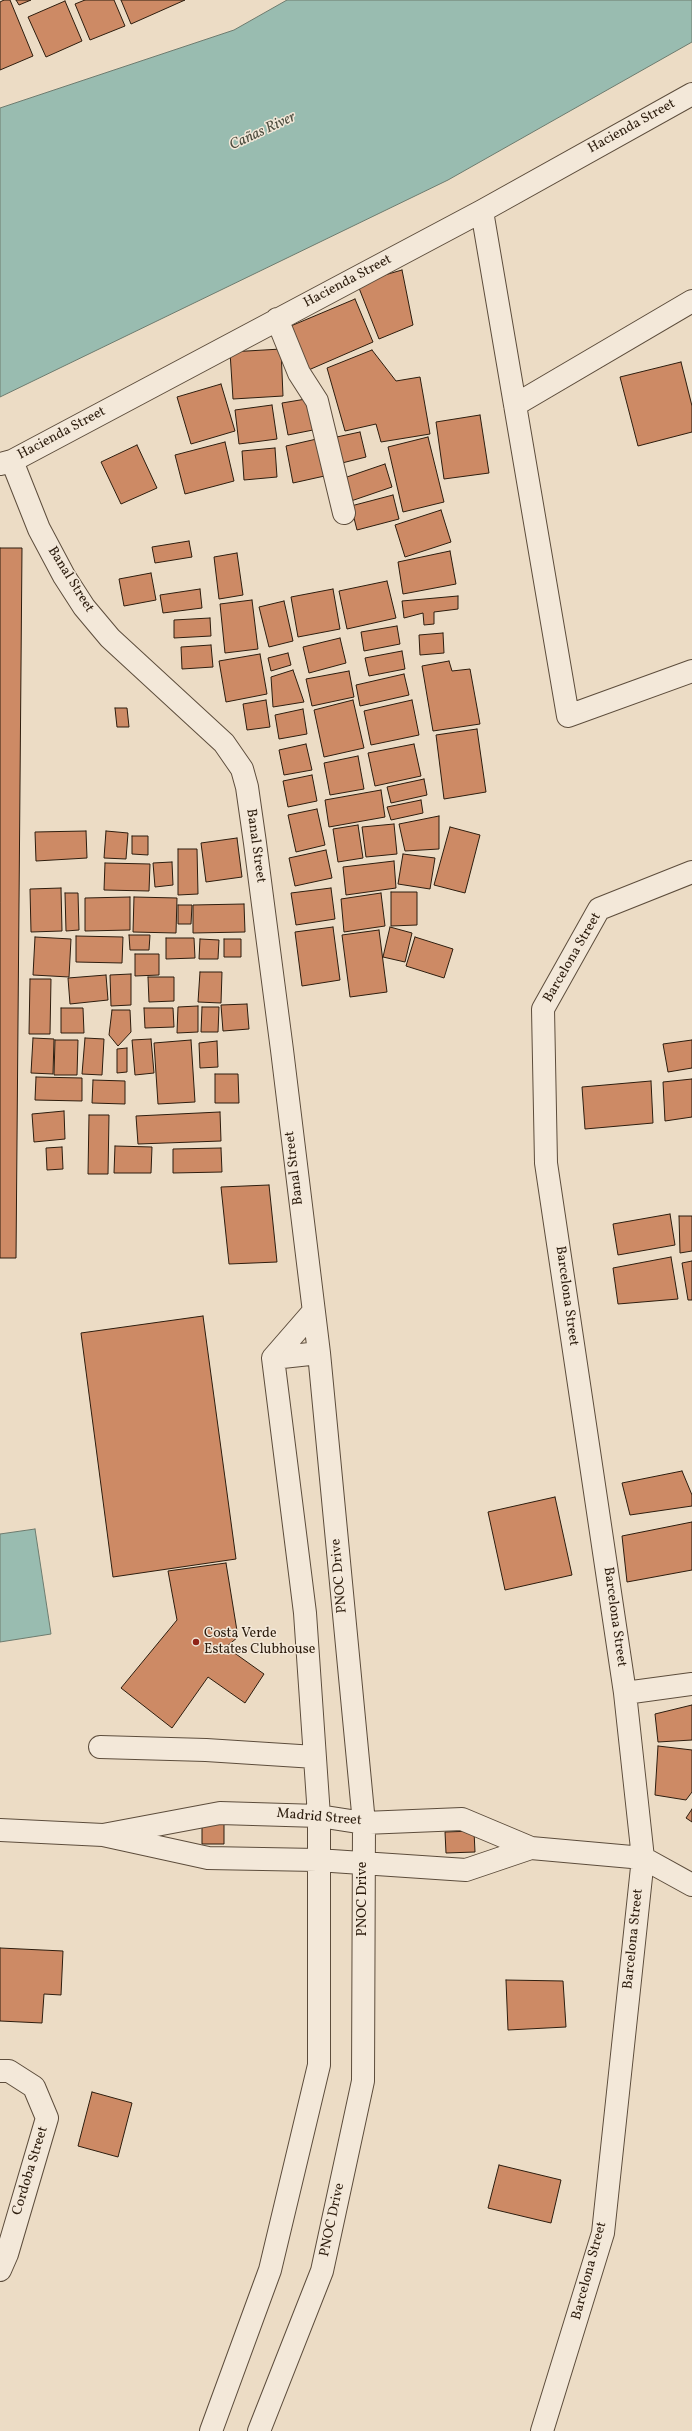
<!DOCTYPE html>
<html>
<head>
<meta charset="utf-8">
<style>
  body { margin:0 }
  canvas { display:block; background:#ecdcc5 }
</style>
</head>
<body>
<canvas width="692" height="2431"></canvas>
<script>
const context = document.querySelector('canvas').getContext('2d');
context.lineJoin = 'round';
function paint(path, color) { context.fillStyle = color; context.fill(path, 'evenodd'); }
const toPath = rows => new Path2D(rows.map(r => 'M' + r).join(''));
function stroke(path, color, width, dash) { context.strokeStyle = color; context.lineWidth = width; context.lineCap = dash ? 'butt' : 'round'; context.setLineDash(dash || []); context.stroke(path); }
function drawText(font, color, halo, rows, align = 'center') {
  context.font = font + ' Vollkorn,serif'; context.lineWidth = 3; context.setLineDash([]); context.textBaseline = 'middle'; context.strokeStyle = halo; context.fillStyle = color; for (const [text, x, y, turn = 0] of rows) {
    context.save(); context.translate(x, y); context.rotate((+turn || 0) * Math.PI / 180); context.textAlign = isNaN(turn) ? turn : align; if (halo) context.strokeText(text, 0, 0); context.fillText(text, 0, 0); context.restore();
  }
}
const water = toPath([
  [287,0,692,0,692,42,448,180,0,397,0,108,234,30,287,0],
  [35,1529,51,1634,0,1642,0,1534,35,1529]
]);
const building = toPath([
  [4,0,10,0,33,56,0,70,0,2,4,0],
  [16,0,31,0,19,5,16,0],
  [85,0,114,0,125,26,90,40,75,4,85,0],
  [121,0,185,0,131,24,121,0],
  [65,1,82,41,46,57,28,17,65,1],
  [402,270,413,325,379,339,357,283,402,270],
  [355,299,373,342,304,372,286,328,355,299],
  [281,349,283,396,233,399,230,352,281,349],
  [372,350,396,381,420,377,430,434,381,442,376,424,345,431,327,368,372,350],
  [681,362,692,406,692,432,638,446,620,377,681,362],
  [221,384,235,431,191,444,177,397,221,384],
  [312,398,318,429,288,435,282,403,312,398],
  [272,405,277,439,239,444,235,410,272,405],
  [480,415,489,473,444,479,436,422,480,415],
  [360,432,366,457,338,464,332,438,360,432],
  [428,437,444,502,403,512,388,447,428,437],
  [321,438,329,475,293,483,286,446,321,438],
  [225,442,234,481,185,494,175,455,225,442],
  [137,445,157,488,121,504,101,462,137,445],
  [275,448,277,477,244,480,242,451,275,448],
  [385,464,392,487,351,501,344,478,385,464],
  [393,495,399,519,357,530,351,506,393,495],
  [441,510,451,542,405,557,395,525,441,510],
  [189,541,192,557,155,563,152,547,189,541],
  [0,548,22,548,16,1258,0,1258,0,548],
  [450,551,456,584,403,594,398,562,450,551],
  [237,553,243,595,219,599,214,557,237,553],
  [151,573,156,600,124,606,119,579,151,573],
  [387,581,396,618,347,629,339,591,387,581],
  [200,589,202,608,163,613,160,595,200,589],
  [333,589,340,629,298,637,291,597,333,589],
  [458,596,458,609,434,612,434,624,424,625,423,613,404,618,402,601,458,596],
  [252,600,258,649,225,653,220,604,252,600],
  [284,601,293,641,269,647,259,607,284,601],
  [210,618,211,636,174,638,174,620,210,618],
  [397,626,400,644,364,651,361,632,397,626],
  [443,633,444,653,420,655,419,635,443,633],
  [340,638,346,663,309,673,303,647,340,638],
  [211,645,213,667,182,669,181,647,211,645],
  [402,651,405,669,369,676,365,658,402,651],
  [288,653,291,665,271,671,268,658,288,653],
  [260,654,267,694,226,702,219,661,260,654],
  [449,661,452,671,470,669,480,724,433,731,422,666,449,661],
  [293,670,304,702,273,707,271,677,293,670],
  [349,671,354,697,312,706,306,679,349,671],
  [404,674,409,695,360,706,356,685,404,674],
  [266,700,270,727,247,730,243,704,266,700],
  [353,700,364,748,324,757,314,710,353,700],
  [412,700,419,735,371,745,364,711,412,700],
  [115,708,127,708,129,727,117,727,115,708],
  [303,709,307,734,279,739,275,715,303,709],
  [477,729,486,792,444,799,436,735,477,729],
  [306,744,312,770,284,775,279,750,306,744],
  [414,744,421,776,375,786,368,753,414,744],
  [358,756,364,789,330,795,324,763,358,756],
  [312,775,317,801,288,807,283,781,312,775],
  [424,779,427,795,391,803,387,787,424,779],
  [381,790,385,817,329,827,325,800,381,790],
  [421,800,423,813,391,820,387,807,421,800],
  [317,809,325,845,296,852,288,815,317,809],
  [439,816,439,849,405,851,399,824,439,816],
  [394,824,397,854,366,857,362,827,394,824],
  [358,825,363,858,338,862,333,829,358,825],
  [450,827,480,835,465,893,434,885,450,827],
  [86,831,87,858,36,861,35,832,86,831],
  [106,831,128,833,126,859,104,858,106,831],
  [132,836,148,836,148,855,132,854,132,836],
  [237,838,242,877,206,882,201,843,237,838],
  [178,849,197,849,198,894,178,895,178,849],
  [326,850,332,878,295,886,289,858,326,850],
  [403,854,435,858,430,889,398,884,403,854],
  [394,861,396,888,346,895,343,867,394,861],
  [172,862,173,885,155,887,153,863,172,862],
  [105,863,150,864,149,891,104,890,105,863],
  [61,888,62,931,31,932,30,889,61,888],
  [331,888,335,919,296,925,291,893,331,888],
  [391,892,417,892,417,925,391,926,391,892],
  [65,893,78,893,79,930,66,931,65,893],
  [381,893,385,926,344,932,341,899,381,893],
  [130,897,130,930,85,931,85,898,130,897],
  [134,897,177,898,176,933,133,932,134,897],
  [244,904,245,932,193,933,193,905,244,904],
  [178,905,192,905,191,924,178,924,178,905],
  [333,927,340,980,302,986,295,932,333,927],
  [390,927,412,933,405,962,383,957,390,927],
  [379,930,387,992,350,997,342,935,379,930],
  [129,935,150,935,149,950,130,950,129,935],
  [76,936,123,937,122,963,76,962,76,936],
  [35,937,71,939,69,977,33,975,35,937],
  [415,937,453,949,444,978,406,966,415,937],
  [166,938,194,938,195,958,166,959,166,938],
  [200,939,219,940,218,959,199,959,200,939],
  [224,939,241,939,241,957,224,957,224,939],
  [135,954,159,954,159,975,135,976,135,954],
  [200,972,222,972,221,1003,198,1002,200,972],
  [131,974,131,1005,111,1006,110,975,131,974],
  [106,975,108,1000,70,1004,68,978,106,975],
  [148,977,174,977,174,1001,149,1002,148,977],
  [30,979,51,979,50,1034,29,1034,30,979],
  [247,1004,249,1029,223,1031,221,1005,247,1004],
  [198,1006,198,1032,177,1033,178,1007,198,1006],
  [202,1007,219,1007,218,1032,201,1032,202,1007],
  [61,1008,83,1008,84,1033,61,1033,61,1008],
  [144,1008,173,1008,174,1027,145,1028,144,1008],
  [112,1010,130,1010,131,1032,118,1046,109,1035,112,1010],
  [33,1038,54,1039,53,1074,31,1073,33,1038],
  [85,1038,104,1039,102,1075,82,1074,85,1038],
  [151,1039,154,1073,135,1075,132,1040,151,1039],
  [55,1040,78,1040,77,1075,54,1075,55,1040],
  [191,1040,195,1102,158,1104,154,1043,191,1040],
  [692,1040,692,1068,668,1072,663,1044,692,1040],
  [217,1041,218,1067,200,1068,199,1043,217,1041],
  [127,1048,127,1072,117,1073,117,1049,127,1048],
  [215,1074,238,1074,239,1103,215,1103,215,1074],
  [36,1077,82,1078,82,1101,35,1100,36,1077],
  [692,1079,692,1117,665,1121,663,1082,692,1079],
  [93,1080,125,1081,125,1104,92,1103,93,1080],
  [651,1081,653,1123,585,1129,582,1087,651,1081],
  [64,1111,65,1139,34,1142,32,1114,64,1111],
  [220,1112,221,1141,138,1144,136,1116,220,1112],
  [89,1115,109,1115,108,1174,88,1174,89,1115],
  [115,1146,152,1147,151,1173,114,1173,115,1146],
  [62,1147,63,1169,47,1170,46,1148,62,1147],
  [221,1148,222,1172,173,1173,173,1149,221,1148],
  [269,1185,277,1262,229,1264,221,1187,269,1185],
  [670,1214,675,1245,618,1255,613,1224,670,1214],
  [679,1216,692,1216,692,1251,680,1253,679,1216],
  [671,1257,678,1299,618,1304,613,1268,671,1257],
  [692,1261,692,1300,688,1300,682,1263,692,1261],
  [203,1316,236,1559,113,1577,81,1333,203,1316],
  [682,1471,692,1495,692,1506,630,1515,622,1483,682,1471],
  [555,1497,572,1575,505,1590,488,1512,555,1497],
  [692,1522,692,1570,627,1582,622,1536,692,1522],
  [226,1563,238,1637,226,1647,264,1674,245,1703,208,1677,172,1728,121,1688,177,1620,168,1571,226,1563],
  [692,1705,692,1740,658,1742,655,1714,692,1705],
  [658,1746,692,1750,692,1792,686,1800,655,1795,658,1746],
  [692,1809,692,1822,686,1818,692,1809],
  [202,1824,224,1824,224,1844,202,1844,202,1824],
  [474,1831,475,1852,446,1853,445,1832,474,1831],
  [0,1948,63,1951,61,1995,44,1994,42,2023,0,2021,0,1948],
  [506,1980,563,1981,566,2027,508,2030,506,1980],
  [92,2092,132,2103,118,2157,78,2146,92,2092],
  [499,2165,561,2180,551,2223,488,2208,499,2165]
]);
const minor = toPath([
  [482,211,568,716,692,671],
  [277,319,299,373,317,401,344,513],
  [515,405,692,301],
  [12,461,39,529,64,576,84,607,110,638,224,743,242,769,247,787,255,843,282,1050,319,1353,364,1823,363,2081,322,2271,259,2431],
  [0,464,12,461,482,211,692,94],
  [273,1358,319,1353],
  [625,1693,692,1684],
  [100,1747,206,1750,315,1757],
  [0,1830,103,1835,208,1858,317,1860,466,1870,531,1848],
  [103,1835,220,1813,319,1816,364,1823,462,1819,531,1848,643,1858,692,1885],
  [0,2071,9,2071,34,2087,47,2118,7,2254,0,2270],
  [211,2431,270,2270,319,2065,319,1816,305,1613,273,1358,313,1312],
  [542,2431,603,2233,643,1858,625,1693,546,1163,543,1009,599,909,692,872]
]);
const markers = [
  [196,1642,4,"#8f2418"]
];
const streetNames = [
  ["Hacienda Street",632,127,-29],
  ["Hacienda Street",348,282,-28],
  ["Hacienda Street",62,434,-28],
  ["Banal Street",70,580,58],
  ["Banal Street",255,846,82],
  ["Barcelona Street",573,958,-60],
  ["Banal Street",295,1168,-97],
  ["Barcelona Street",566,1296,82],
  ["PNOC Drive",340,1576,-95],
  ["Barcelona Street",614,1617,82],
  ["Madrid Street",319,1818,5],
  ["PNOC Drive",363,1899,-90],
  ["Barcelona Street",634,1939,-84],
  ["Cordoba Street",31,2171,-73],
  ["PNOC Drive",333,2220,-78],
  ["Barcelona Street",590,2271,-75]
];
const poiNames = [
  ["Costa Verde",204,1634],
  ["Estates Clubhouse",204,1650]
];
const waterNames = [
  ["Cañas River",263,132,-25]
];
paint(water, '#99bcb0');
stroke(water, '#6e7c6f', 1);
paint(building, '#cd8a65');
stroke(building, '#2d1d0e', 1);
stroke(minor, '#5d4d3c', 24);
stroke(minor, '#f3e8d9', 22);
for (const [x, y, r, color] of markers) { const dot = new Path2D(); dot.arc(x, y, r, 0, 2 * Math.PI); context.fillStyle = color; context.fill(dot); stroke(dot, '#f3e8d9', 1.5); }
drawText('14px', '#2d1d0e', '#f3e8d9', streetNames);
drawText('14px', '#2d1d0e', '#f3e8d9', poiNames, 'left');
drawText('italic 15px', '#4d4d3f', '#f3e8d9', waterNames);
</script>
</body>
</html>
